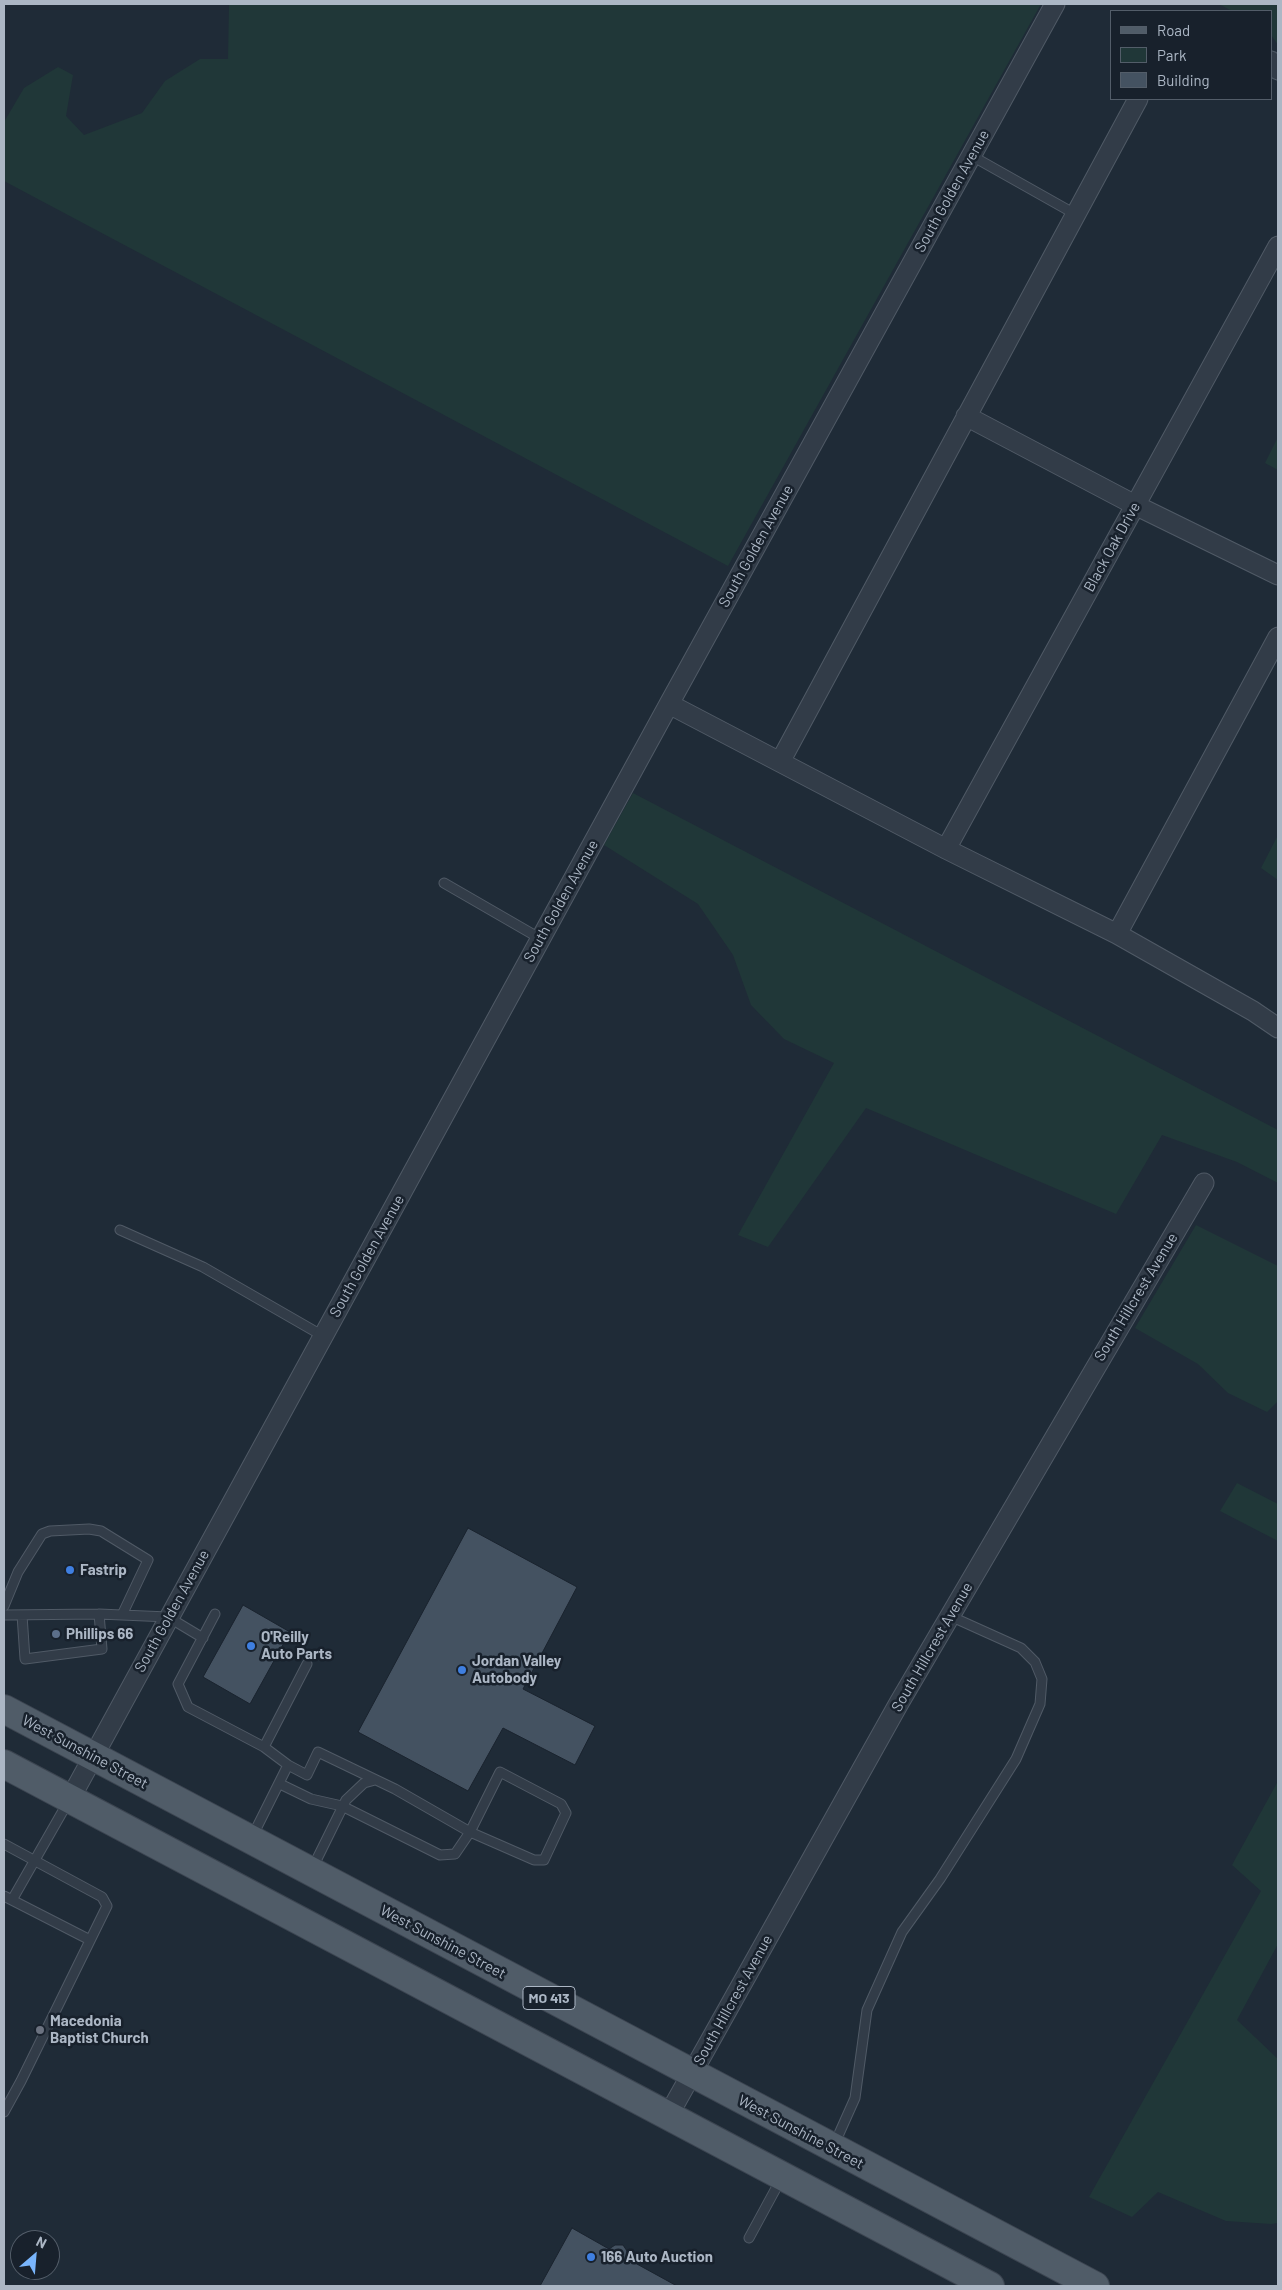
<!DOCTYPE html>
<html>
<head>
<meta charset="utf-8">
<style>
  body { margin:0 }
  #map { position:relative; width:1282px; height:2290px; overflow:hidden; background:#1f2b37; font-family:Barlow,sans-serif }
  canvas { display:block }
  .frame { position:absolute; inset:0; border:5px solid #acb7c5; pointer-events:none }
  .legend { position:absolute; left:1110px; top:10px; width:162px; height:90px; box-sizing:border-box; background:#18212c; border:1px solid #535d69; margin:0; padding:6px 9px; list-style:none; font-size:15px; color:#acb7c5 }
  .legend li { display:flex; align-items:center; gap:10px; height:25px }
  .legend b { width:25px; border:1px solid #535d69 }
  .north { position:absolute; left:10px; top:2230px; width:50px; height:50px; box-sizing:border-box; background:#18212c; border:1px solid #535d69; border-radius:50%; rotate:27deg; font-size:14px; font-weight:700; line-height:20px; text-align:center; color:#acb7c5 }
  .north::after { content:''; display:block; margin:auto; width:18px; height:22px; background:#79b5fc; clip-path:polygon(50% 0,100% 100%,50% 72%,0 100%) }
</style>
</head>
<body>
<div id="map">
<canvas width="1282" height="2290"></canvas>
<div class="frame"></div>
<ul class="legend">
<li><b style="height:6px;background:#505c68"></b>Road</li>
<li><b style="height:14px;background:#203738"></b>Park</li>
<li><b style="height:14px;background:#445261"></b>Building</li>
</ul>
<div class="north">N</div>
</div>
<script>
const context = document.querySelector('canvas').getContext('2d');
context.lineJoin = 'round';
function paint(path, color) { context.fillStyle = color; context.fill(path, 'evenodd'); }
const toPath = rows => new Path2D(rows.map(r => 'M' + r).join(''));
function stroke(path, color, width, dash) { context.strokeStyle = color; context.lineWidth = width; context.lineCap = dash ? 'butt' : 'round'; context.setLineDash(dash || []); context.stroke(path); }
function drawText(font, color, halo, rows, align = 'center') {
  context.font = font + ' Barlow,sans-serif'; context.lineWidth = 5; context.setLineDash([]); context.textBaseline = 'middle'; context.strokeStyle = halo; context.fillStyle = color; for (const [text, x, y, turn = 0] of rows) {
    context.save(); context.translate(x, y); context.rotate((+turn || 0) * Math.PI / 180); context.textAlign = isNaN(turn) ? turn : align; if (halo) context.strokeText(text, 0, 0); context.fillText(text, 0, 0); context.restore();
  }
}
const green = toPath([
  [229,4,1041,4,728,566,4,181,4,122,24,88,58,67,73,75,66,116,84,135,142,113,165,81,200,59,228,59],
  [1219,4,1278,4,1278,45,1271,35,1271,11,1232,11],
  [1278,437,1278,470,1265,463],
  [633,793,1278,1130,1278,1183,1237,1162,1162,1135,1116,1214,866,1108,768,1247,738,1235,834,1063,784,1039,751,1005,733,955,698,904,604,845],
  [1278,835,1278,880,1261,868],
  [1196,1225,1278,1266,1278,1401,1267,1412,1228,1393,1198,1364,1135,1328],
  [1237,1483,1278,1504,1278,1541,1220,1511],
  [1278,1781,1278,1944,1237,2020,1278,2059,1278,2223,1271,2224,1226,2221,1158,2192,1132,2217,1089,2197,1261,1891,1232,1865]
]);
const building = toPath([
  [468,1528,577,1587,523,1689,595,1726,575,1765,503,1728,468,1791,358,1732,468,1528],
  [243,1605,290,1632,250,1704,203,1677,243,1605],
  [572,2228,609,2249,615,2245,623,2245,627,2251,626,2258,677,2286,540,2286,572,2228]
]);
const lane = toPath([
  [972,156,1075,214],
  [444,883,541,939],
  [120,1230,203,1267,323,1336],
  [4,1606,18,1572,42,1534,50,1531,89,1529,101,1531,148,1560,122,1615],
  [215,1614,178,1684,188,1707,264,1747,288,1765],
  [4,1615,99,1614,168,1617,203,1638],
  [22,1615,25,1659,102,1649,99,1614],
  [264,1747,307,1664],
  [252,1837,288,1765,307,1775,318,1752,395,1789,470,1832,534,1860,544,1860,566,1813,561,1804,500,1772,470,1832,455,1854,440,1855,342,1806,311,1799,280,1784],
  [4,1844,102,1897,107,1906,21,2081,4,2112],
  [312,1869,346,1800,364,1783,375,1780],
  [4,1896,90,1940],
  [12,1900,68,1802],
  [834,2145,855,2098,867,2010,902,1932,940,1879,1016,1759,1040,1704,1042,1679,1035,1662,1021,1648,950,1616],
  [749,2238,781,2179]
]);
const street = toPath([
  [1271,61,1278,70],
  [966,416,1135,505,1278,575],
  [669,704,946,849,1117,934,1253,1011,1278,1028],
  [780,762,1138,99],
  [946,849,1278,246],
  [1117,934,1278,637],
  [70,1799,669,704,1055,4],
  [668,2116,899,1703,1204,1183]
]);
const primary = toPath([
  [4,1709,1095,2286],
  [4,1764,990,2286]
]);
const markers = [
  [70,1570,5,"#3f7fe0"],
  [56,1634,5,"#5c6f8a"],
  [251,1646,5,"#3f7fe0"],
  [462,1670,5,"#3f7fe0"],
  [40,2030,5,"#6b7280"],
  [591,2257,5,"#3f7fe0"]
];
const shields = [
  [549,1998,52]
];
const shieldNames = [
  ["MO 413",549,1998]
];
const streetNames = [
  ["South Golden Avenue",952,191,-61],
  ["South Golden Avenue",756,546,-61],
  ["Black Oak Drive",1112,547,-61],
  ["South Golden Avenue",561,901,-61],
  ["South Golden Avenue",367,1256,-61],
  ["South Hillcrest Avenue",1136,1297,-59],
  ["South Golden Avenue",172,1611,-61],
  ["South Hillcrest Avenue",932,1647,-60],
  ["West Sunshine Street",85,1752,28],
  ["West Sunshine Street",443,1942,28],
  ["South Hillcrest Avenue",733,2000,-61],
  ["West Sunshine Street",801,2132,28]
];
const poiNames = [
  ["Fastrip",80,1570],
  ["Phillips 66",66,1634],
  ["O'Reilly",261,1637],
  ["Auto Parts",261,1654],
  ["Jordan Valley",472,1661],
  ["Autobody",472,1678],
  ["Macedonia",50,2021],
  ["Baptist Church",50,2038],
  ["166 Auto Auction",601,2257]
];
paint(green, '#203738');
paint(building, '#445261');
stroke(building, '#1a232e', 1);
stroke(lane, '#505a66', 11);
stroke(street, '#505a66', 21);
stroke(primary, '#3c4551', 30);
stroke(lane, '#323c48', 9);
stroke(street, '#323c48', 19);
stroke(primary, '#505c68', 28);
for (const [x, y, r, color] of markers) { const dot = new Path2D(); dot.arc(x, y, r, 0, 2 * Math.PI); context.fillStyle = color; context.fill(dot); stroke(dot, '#18212c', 2); }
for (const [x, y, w] of shields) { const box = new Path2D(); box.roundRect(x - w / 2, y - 11.5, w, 23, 4); context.fillStyle = '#18212c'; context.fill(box); stroke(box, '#acb7c5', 1); }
drawText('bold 14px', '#acb7c5', null, shieldNames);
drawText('15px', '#acb7c5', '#18212c', streetNames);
drawText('bold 15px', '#acb7c5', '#18212c', poiNames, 'left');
</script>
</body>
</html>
